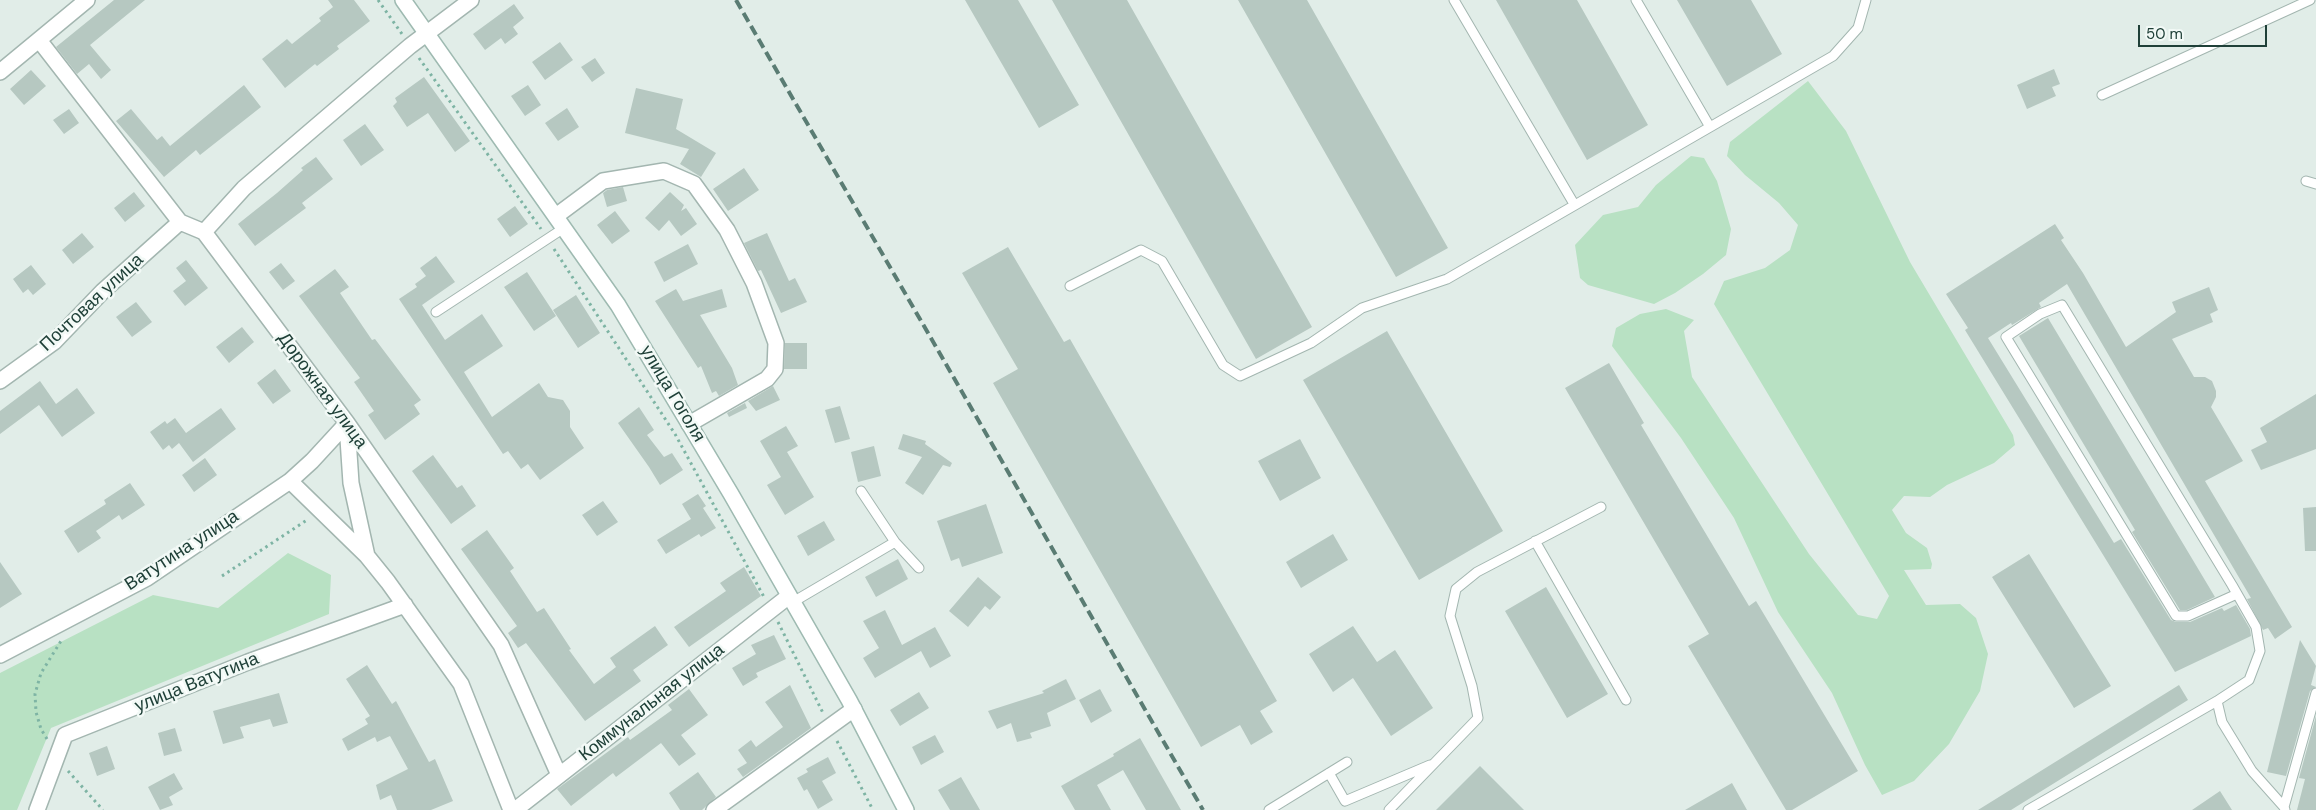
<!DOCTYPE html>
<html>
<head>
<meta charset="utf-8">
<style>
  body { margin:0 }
  #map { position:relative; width:2316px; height:810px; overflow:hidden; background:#e1ede8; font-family:"DM Sans",sans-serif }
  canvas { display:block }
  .scale { position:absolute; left:2138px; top:25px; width:129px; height:22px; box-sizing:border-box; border:2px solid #1f4038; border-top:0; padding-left:6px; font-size:15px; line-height:18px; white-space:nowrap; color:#1f4038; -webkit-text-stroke:4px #f2f9f6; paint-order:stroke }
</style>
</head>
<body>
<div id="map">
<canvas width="2316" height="810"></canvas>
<div class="scale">50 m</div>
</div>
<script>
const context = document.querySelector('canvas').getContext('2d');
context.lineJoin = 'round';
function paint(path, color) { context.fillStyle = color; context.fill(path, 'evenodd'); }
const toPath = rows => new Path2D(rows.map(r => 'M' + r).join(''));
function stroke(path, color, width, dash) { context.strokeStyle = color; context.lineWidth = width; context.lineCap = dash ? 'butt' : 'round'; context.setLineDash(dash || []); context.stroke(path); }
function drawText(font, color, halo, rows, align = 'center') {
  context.font = font + ' "DM Sans",sans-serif'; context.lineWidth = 5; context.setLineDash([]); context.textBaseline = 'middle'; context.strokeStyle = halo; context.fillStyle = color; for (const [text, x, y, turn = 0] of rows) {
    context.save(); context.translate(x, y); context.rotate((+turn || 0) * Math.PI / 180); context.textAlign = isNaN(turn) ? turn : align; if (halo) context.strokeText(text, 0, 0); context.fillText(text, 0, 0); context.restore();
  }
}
const green = toPath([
  [1808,81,1846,131,1910,262,2013,435,2015,445,1994,463,1947,485,1930,497,1904,496,1892,510,1906,533,1927,548,1932,564,1931,569,1904,570,1926,605,1960,604,1976,618,1988,654,1980,691,1949,744,1914,781,1882,795,1865,765,1832,693,1778,612,1734,518,1681,438,1612,346,1616,328,1640,314,1666,309,1694,320,1684,331,1692,377,1809,554,1858,615,1877,619,1889,596,1714,304,1724,281,1765,268,1790,250,1798,225,1779,203,1745,175,1727,156,1730,142],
  [1691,156,1704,158,1717,181,1731,229,1726,255,1703,274,1675,293,1654,304,1588,285,1580,278,1575,245,1603,215,1638,207,1656,185],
  [288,553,331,575,329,614,51,728,17,810,0,810,0,673,153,595,218,608]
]);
const building = toPath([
  [114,0,145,0,90,45,111,70,101,79,89,64,77,74,56,47],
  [328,0,354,0,370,21,337,46,339,49,317,66,315,64,285,88,262,59,287,39,292,44,321,21,319,18,333,7],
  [965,0,1018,0,1079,105,1039,128],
  [1052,0,1127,0,1312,327,1256,359],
  [1238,0,1307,0,1448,248,1396,277],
  [1496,0,1577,0,1648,125,1587,160],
  [1677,0,1751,0,1782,54,1727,86],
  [514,4,524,18,513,27,518,34,505,44,501,38,485,50,473,34],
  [560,42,573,60,545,80,532,62],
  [595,58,605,73,592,82,581,67],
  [2054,69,2060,84,2052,87,2056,96,2027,109,2017,85],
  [31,70,46,86,24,105,10,89],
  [424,77,470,141,455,152,428,113,407,127,393,106,397,102,395,98],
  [244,85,261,107,200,155,196,150,164,177,116,121,131,109,157,140,162,136,170,146],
  [528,85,541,105,525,116,511,96],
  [636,88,683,99,676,129,716,153,701,177,680,164,689,149,625,133],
  [567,108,579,127,558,141,545,123],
  [69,109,79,123,64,134,53,120],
  [365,124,384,150,361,166,343,140],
  [316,157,333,179,302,203,306,208,255,246,238,224,277,193,303,170,301,168],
  [744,168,759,190,728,211,713,189],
  [623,187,627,201,607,207,603,193,607,190],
  [134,192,145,206,125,222,114,208],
  [670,192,684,205,681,211,686,208,697,224,681,236,669,220,659,231,645,218],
  [515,206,528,224,510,237,497,219],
  [615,211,630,231,612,244,597,225],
  [2055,224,2064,238,2061,240,2083,273,2126,347,2176,312,2172,302,2209,287,2218,310,2210,314,2213,322,2172,339,2194,377,2205,377,2212,381,2216,391,2216,397,2211,407,2243,461,2205,481,2292,627,2275,639,2268,628,2263,630,2247,599,2251,598,2067,284,2039,303,2041,307,2012,325,2011,323,1988,338,2114,543,2121,539,2171,620,2176,622,2190,622,2222,608,2224,611,2236,605,2250,629,2251,636,2175,672,1965,330,1968,328,1946,294],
  [82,233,94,247,73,264,62,250],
  [767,233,789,281,795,278,807,302,781,313,761,270,758,271,744,243],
  [688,244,698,264,664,282,654,262],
  [1008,247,1064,342,1070,339,1277,701,1260,711,1273,732,1251,745,1240,725,1201,747,993,383,1018,369,962,273],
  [436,256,455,282,422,305,445,340,482,314,503,346,464,372,492,417,539,383,548,397,563,400,570,411,570,427,584,448,540,480,528,464,521,469,508,451,503,454,399,299,417,287,415,284,426,276,420,268],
  [186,260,208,288,185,306,173,291,186,281,176,268],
  [281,263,295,281,283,290,269,272],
  [31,265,46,284,33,295,28,289,23,293,13,279],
  [335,269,349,287,340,293,372,340,375,339,421,400,414,405,420,414,385,440,368,415,374,411,354,382,360,378,299,296],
  [527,272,556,316,534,331,504,287],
  [676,289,683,301,722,289,727,307,700,315,732,368,738,385,719,396,716,391,712,393,701,366,698,368,655,301],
  [576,295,600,333,578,348,553,310],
  [136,302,152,322,132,337,116,317],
  [2048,318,2215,597,2187,610,2180,610,2132,532,2135,530,2019,336],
  [242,327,254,342,229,363,216,347],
  [1387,331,1503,531,1419,580,1303,380],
  [785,343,807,343,807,369,784,369],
  [1609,363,1644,423,1641,425,1749,606,1756,601,1858,771,1792,810,1786,810,1688,646,1709,634,1565,388],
  [275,369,291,391,273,404,257,383],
  [40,381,56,404,77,388,95,413,62,437,39,405,0,434,0,411],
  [773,386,780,400,756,411,748,401],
  [2316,394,2316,449,2261,470,2251,450,2267,442,2260,428],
  [745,403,747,408,729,417,727,413],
  [840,406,850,439,835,443,825,410],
  [639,407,654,430,647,435,664,457,672,453,683,470,660,485,649,467,618,423],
  [221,408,236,429,193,462,179,443,172,449,169,445,163,450,150,432,165,421,167,424,175,418,186,433],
  [786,426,798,446,787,452,814,497,785,515,767,485,781,477,760,441],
  [903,434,926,441,925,444,952,463,950,467,943,465,923,495,905,483,922,457,898,449],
  [1300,439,1321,478,1280,501,1258,461],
  [874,446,881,476,858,482,851,452],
  [433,455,457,488,462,485,476,506,451,524,412,471],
  [205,458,217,475,194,492,182,475],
  [130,483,145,505,122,520,119,515,96,531,101,538,78,553,64,531,106,504,104,500],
  [698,494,706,506,703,508,716,528,701,537,699,534,666,554,657,540,691,519,682,504],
  [603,501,618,522,597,536,582,515],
  [986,504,1003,553,962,567,959,558,951,561,937,521],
  [2316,507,2316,551,2305,551,2303,508],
  [824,521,835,540,808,556,797,536],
  [487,530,514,568,510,571,537,612,544,608,571,649,569,650,594,684,616,667,610,658,655,626,668,645,633,670,641,681,585,721,526,643,518,648,508,633,517,626,461,549],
  [1333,534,1348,560,1301,588,1286,562],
  [2029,554,2111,686,2074,708,1992,577],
  [898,559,908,579,876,597,865,577],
  [0,562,22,594,0,608],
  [744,567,761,596,689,647,674,627,726,591,720,583],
  [978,577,1001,597,990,610,985,606,968,627,949,611],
  [1546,587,1608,694,1567,718,1505,611],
  [885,610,902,645,935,627,951,656,930,668,921,651,875,678,863,658,879,648,863,621],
  [1353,626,1377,662,1395,650,1433,708,1391,736,1353,678,1333,692,1309,654],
  [774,635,786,659,756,673,758,677,743,686,732,668,756,654,751,645],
  [2300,640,2316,666,2311,685,2316,687,2310,691,2286,776,2267,772],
  [367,665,392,704,396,701,429,762,435,759,453,801,431,810,397,810,391,795,380,800,376,785,408,769,390,736,377,742,375,737,348,751,342,739,368,724,365,719,370,716,346,679],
  [1066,679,1076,699,1047,713,1051,726,1030,733,1032,738,1017,742,1011,723,997,729,988,711,1044,693,1042,691],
  [790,685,811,728,743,777,737,769,747,763,738,750,751,740,756,747,783,727,765,702],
  [2179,685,2188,700,2011,810,1978,810],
  [689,689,708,715,681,735,696,754,679,766,661,743,616,777,613,773,571,806,557,789,628,737,630,740,672,710,668,705],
  [1100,689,1112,711,1091,723,1079,700],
  [919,692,929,708,900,726,890,710],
  [279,693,288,723,273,727,270,719,240,727,244,738,223,744,213,711],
  [2316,716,2316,810,2297,810,2305,779,2299,778],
  [175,728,182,751,164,756,158,733],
  [935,735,944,752,921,765,912,747],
  [1140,738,1181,810,1146,810,1123,770,1097,785,1111,810,1075,810,1061,786,1114,756,1113,754],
  [107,746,115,769,97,776,89,753],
  [828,757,836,773,822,781,833,800,818,809,807,789,804,791,797,778,808,772,806,769],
  [1480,766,1524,810,1436,810],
  [698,772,716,797,702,810,680,810,669,793],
  [174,773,183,789,169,797,173,805,160,810,148,787],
  [961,777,980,810,950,810,938,790],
  [1732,783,1747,810,1685,810],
  [2220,791,2232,810,2192,810]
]);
const path = toPath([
  [378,0,402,34],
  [419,58,541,229],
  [554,249,675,434,764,597],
  [222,576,307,520],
  [778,622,823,713],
  [47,739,41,729,36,712,35,694,41,673,61,641],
  [837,741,873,810],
  [68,771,103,810]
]);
const service = toPath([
  [1454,0,1574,204],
  [1636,0,1710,127],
  [2102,95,2310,0],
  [2306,181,2316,184],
  [1070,286,1141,250,1162,261,1223,365,1240,376,1311,343,1362,308,1447,279,1833,56,1858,28,1866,0],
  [436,312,564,228],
  [861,491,895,542,919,568],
  [1535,541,1626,700],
  [793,602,895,542],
  [2217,701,2249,680,2260,651,2256,627,2232,585,2062,305,2040,314,2006,337,2176,616,2188,616,2237,594],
  [1329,773,1345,801,1430,765],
  [2284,807,2316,693],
  [1269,810,1347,762],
  [1389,810,1478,718,1472,686,1450,616,1456,589,1477,572,1601,507],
  [2028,810,2217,701,2222,722,2252,771,2284,807,2285,810]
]);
const minor = toPath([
  [39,40,180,222,204,232,347,423,501,645,559,775],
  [0,72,87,0],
  [556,216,603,181,664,171,694,184,727,230,754,283,776,343,775,369,767,379,689,424],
  [204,232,244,188,410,46,471,0],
  [0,381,54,342,103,291,180,222],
  [347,424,351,483,367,556],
  [290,481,367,556,388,582,461,684,511,810],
  [0,655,147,578,290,481,312,461,347,423],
  [37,810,65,735,248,662,405,605],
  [515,810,789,596],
  [714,810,854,709]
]);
const secondary = toPath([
  [403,0,618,305,731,494,849,700,906,810]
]);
const rail = toPath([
  [736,0,1203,810]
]);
const streetNames = [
  ["Почтовая улица",92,303,-43],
  ["Дорожная улица",322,391,54],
  ["улица Гоголя",672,394,59],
  ["Ватутина улица",182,551,-33],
  ["улица Ватутина",197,683,-22],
  ["Коммунальная улица",652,703,-38]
];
paint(green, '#b8e1c3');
paint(building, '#b6c8c1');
stroke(service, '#a3b6b0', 11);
stroke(minor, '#a3b6b0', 18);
stroke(secondary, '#9ebab1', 18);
stroke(path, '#7eb4a4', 3, [2.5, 4]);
stroke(service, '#fff', 9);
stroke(minor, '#fff', 15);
stroke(secondary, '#fff', 15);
stroke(rail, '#5a7c73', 4, [10, 5]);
drawText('18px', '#1f4038', '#f2f9f6', streetNames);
</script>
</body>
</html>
